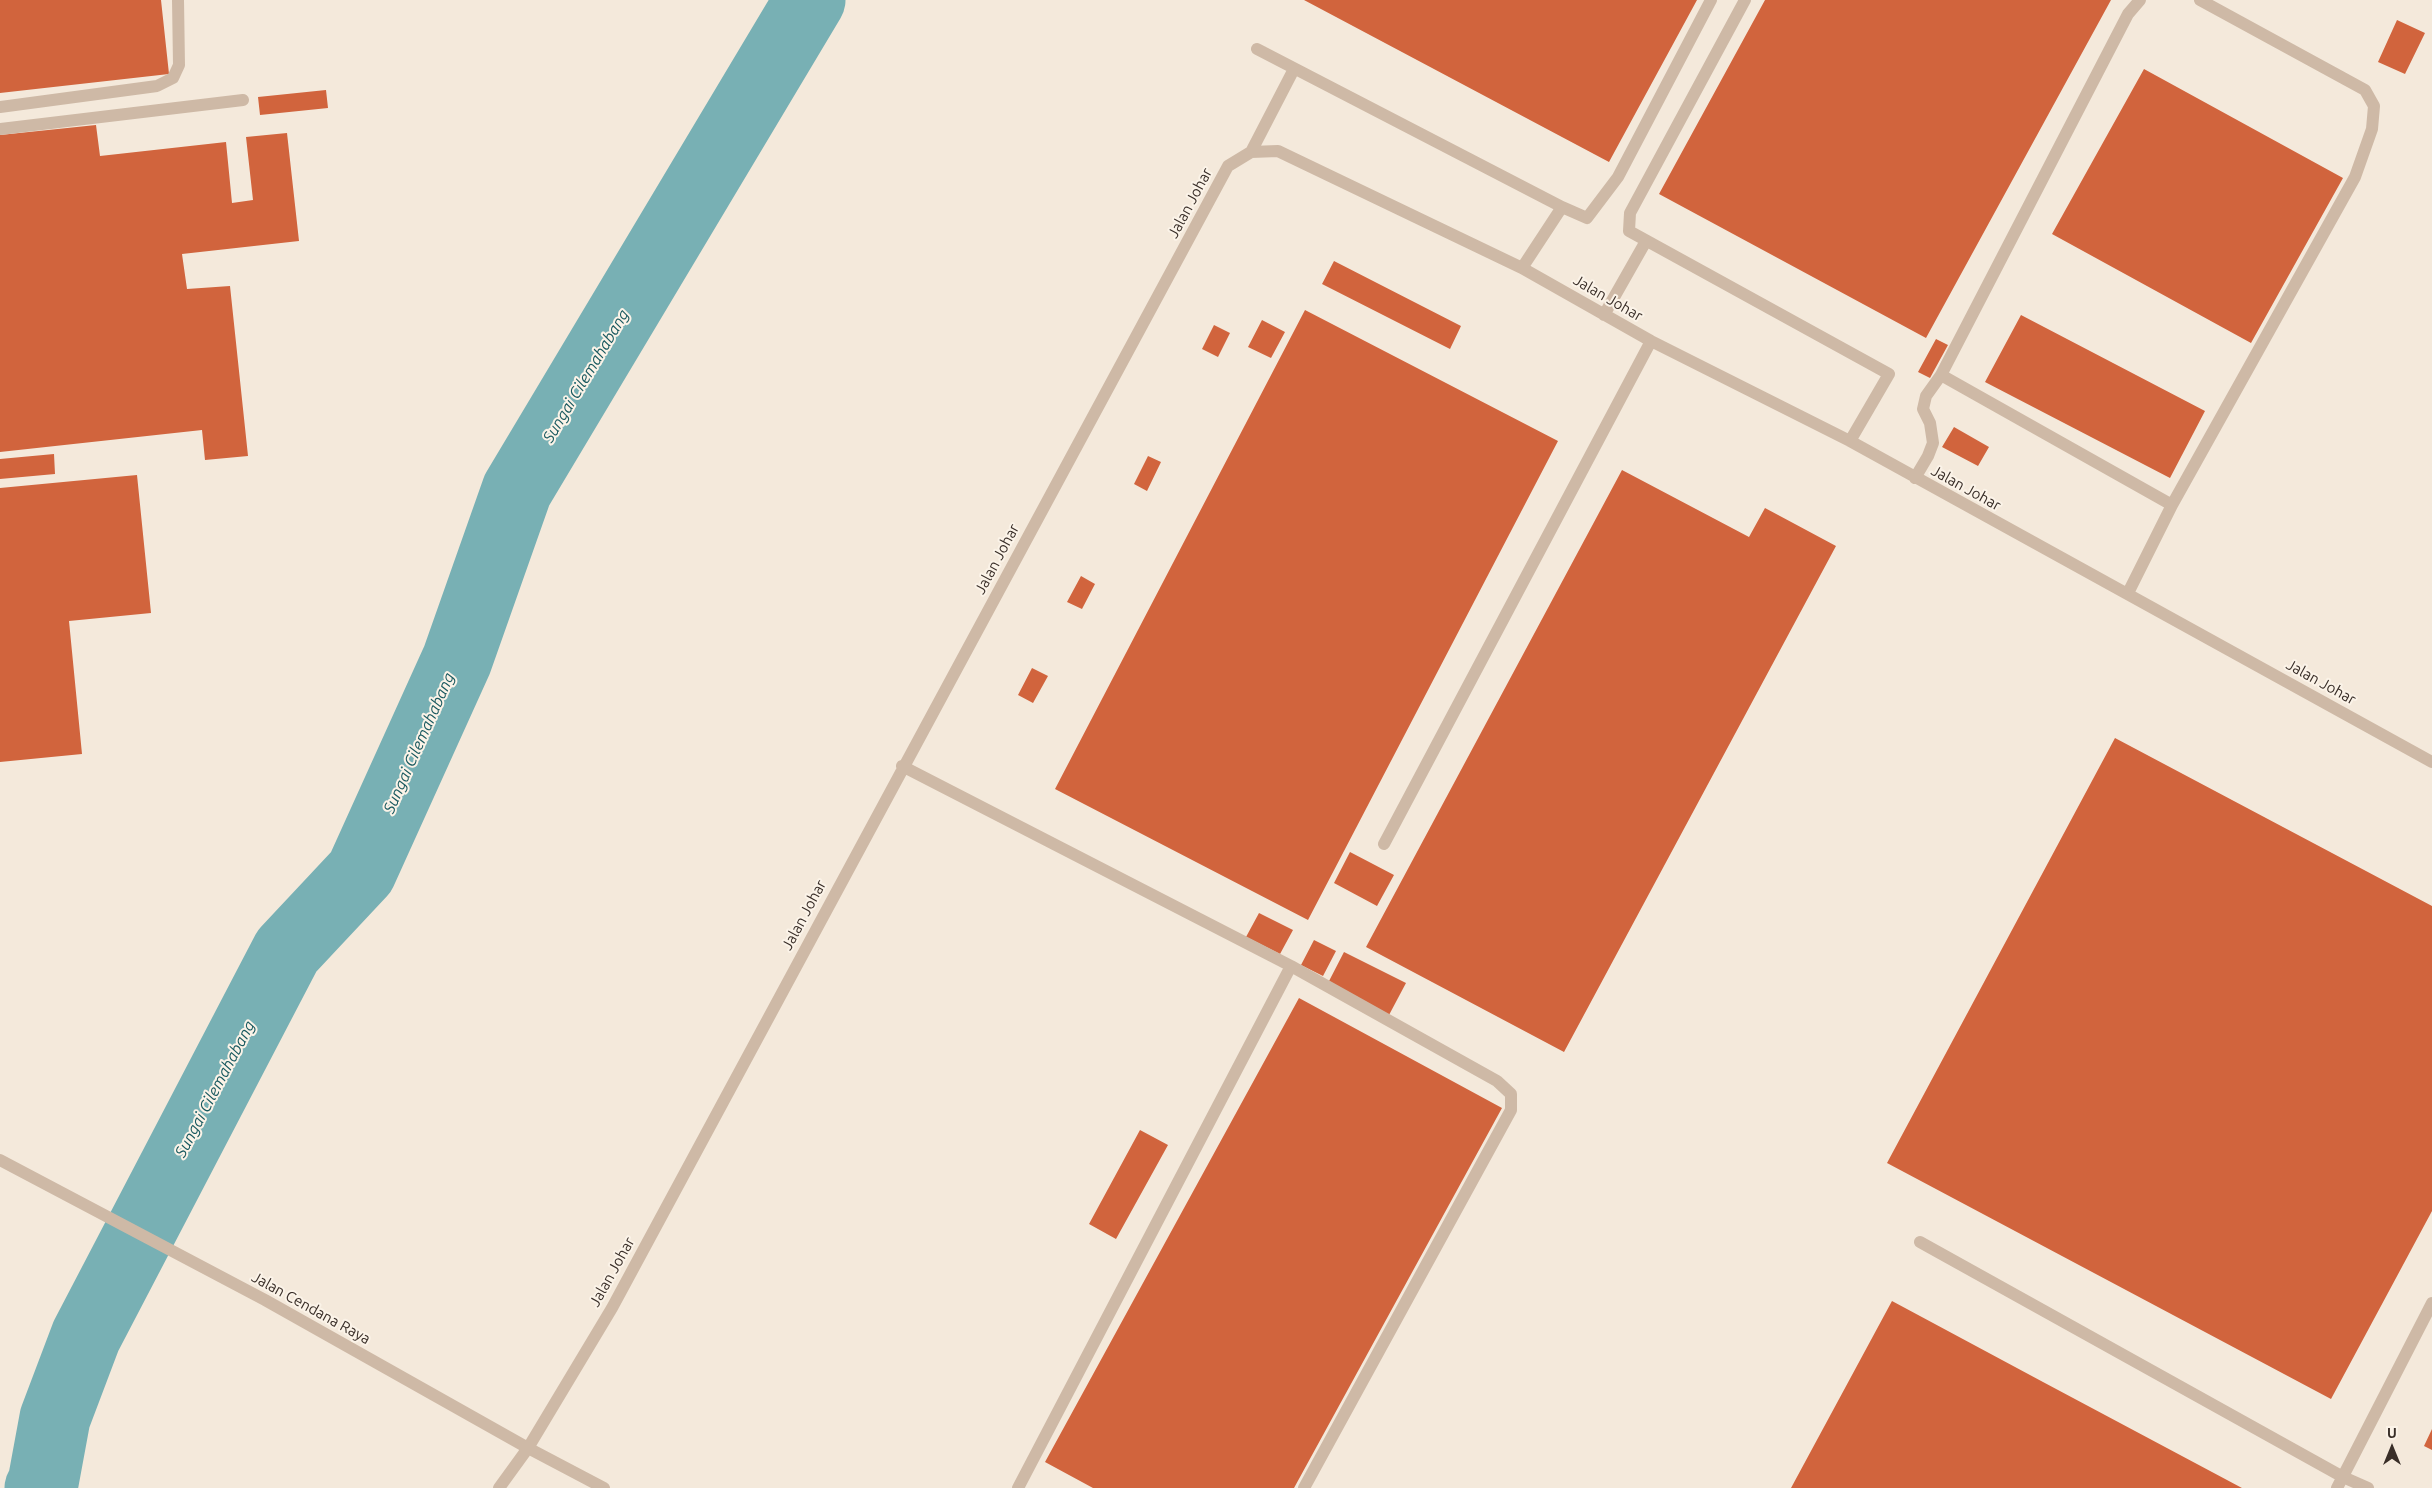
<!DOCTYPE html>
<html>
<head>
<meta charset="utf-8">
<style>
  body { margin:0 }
  #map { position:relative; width:2432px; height:1488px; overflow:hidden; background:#f4e9db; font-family:Ubuntu,sans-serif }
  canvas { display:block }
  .north { position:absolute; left:2367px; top:1423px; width:50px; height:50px; -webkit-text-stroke:4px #fbf3e8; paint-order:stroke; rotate:0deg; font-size:14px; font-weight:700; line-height:20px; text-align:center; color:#392e28 }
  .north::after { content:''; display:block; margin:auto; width:18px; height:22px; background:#392e28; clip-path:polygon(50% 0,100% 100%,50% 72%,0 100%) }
</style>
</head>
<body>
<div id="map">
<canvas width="2432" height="1488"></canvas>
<div class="north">U</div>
</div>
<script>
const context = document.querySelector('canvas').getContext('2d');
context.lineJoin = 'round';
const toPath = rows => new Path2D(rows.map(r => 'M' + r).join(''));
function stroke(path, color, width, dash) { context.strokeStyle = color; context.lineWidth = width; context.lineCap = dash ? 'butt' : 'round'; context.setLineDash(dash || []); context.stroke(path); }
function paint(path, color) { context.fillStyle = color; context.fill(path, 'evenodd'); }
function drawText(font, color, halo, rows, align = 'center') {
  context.font = font + ' Ubuntu,sans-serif'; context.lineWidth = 4; context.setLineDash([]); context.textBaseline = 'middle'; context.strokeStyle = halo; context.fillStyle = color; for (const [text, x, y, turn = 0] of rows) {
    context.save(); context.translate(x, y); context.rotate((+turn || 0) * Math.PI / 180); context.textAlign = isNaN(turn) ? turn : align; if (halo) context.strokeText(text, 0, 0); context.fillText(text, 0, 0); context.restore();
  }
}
const river = toPath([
  [40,1488,43,1483,55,1418,86,1336,287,951,361,872,457,660,517,490,810,0]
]);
const building = toPath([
  [0,0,161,0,169,74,0,93],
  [1304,0,1697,0,1609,162],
  [1765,0,2111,0,1926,338,1659,194],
  [2397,20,2425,33,2405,74,2378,62],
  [2144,69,2343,178,2251,343,2052,234],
  [326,90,328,108,260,115,258,97],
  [96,125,100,156,226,142,232,203,253,200,246,137,287,133,299,241,182,254,187,289,230,286,248,456,205,460,202,430,0,452,0,135],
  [1334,261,1461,326,1450,349,1322,284],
  [1305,310,1558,441,1308,920,1055,789],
  [2021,315,2205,411,2170,478,1985,382],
  [1262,320,1285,332,1271,358,1248,347],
  [1214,325,1230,333,1218,357,1202,349],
  [1936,339,1948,345,1930,378,1918,372],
  [1954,427,1989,447,1978,466,1942,447],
  [54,454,55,474,0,479,0,459],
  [1148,456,1161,462,1147,491,1134,484],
  [1622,470,1749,537,1765,508,1836,546,1564,1052,1366,947],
  [137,475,151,613,69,621,82,754,0,762,0,488],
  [1081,576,1095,584,1082,609,1067,602],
  [1032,668,1048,676,1033,703,1018,695],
  [2115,738,2432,906,2432,1211,2331,1399,1887,1163],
  [1350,852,1394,875,1377,906,1334,883],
  [1259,913,1293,930,1280,954,1246,937],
  [1314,940,1336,951,1323,976,1301,965],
  [1344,952,1406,983,1389,1015,1328,983],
  [1299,998,1502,1108,1294,1488,1093,1488,1045,1462],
  [1140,1130,1168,1145,1116,1239,1089,1224],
  [1892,1301,2043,1382,2242,1488,1791,1488],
  [2432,1429,2432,1450,2424,1446]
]);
const lane = toPath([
  [1745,0,1630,213,1629,231,1889,374,1850,441],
  [1257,49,1562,207],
  [0,107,157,86,173,78,179,65,178,0],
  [0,129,243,100],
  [1251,152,1294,69],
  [1522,268,1562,207,1587,218,1618,177,1711,0],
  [1604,315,1646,241],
  [1941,375,2172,505],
  [1915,478,1928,456,1933,443,1930,423,1923,409,1926,396,1941,375,2128,14,2140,0],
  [2128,593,2172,505,2355,177,2372,129,2374,106,2365,90,2200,0],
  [902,766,1291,966,1497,1081,1511,1094,1511,1110,1304,1488],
  [1384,844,1651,341],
  [0,1160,265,1300,528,1448,604,1488],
  [1920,1242,2343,1477,2368,1488],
  [499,1488,528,1448,612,1308,1228,166,1251,152,1278,151,1522,268,1651,341,1850,441,2432,762],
  [1018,1488,1291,966],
  [2337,1488,2432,1303]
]);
const streetNames = [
  ["Jalan Johar",1190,203,-62],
  ["Jalan Johar",1608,298,30],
  ["Jalan Johar",1966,488,29],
  ["Jalan Johar",997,559,-62],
  ["Jalan Johar",2321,682,29],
  ["Jalan Johar",804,915,-62],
  ["Jalan Johar",612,1272,-61],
  ["Jalan Cendana Raya",311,1308,29]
];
const waterNames = [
  ["Sungai Cilemahabang",586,376,-59],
  ["Sungai Cilemahabang",419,743,-66],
  ["Sungai Cilemahabang",215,1089,-62]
];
stroke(river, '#78b0b4', 71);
paint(building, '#d1643d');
stroke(lane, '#ceb9a6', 12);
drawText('15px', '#392e28', '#fbf3e8', streetNames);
drawText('italic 16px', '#19595f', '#fbf3e8', waterNames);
</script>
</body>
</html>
